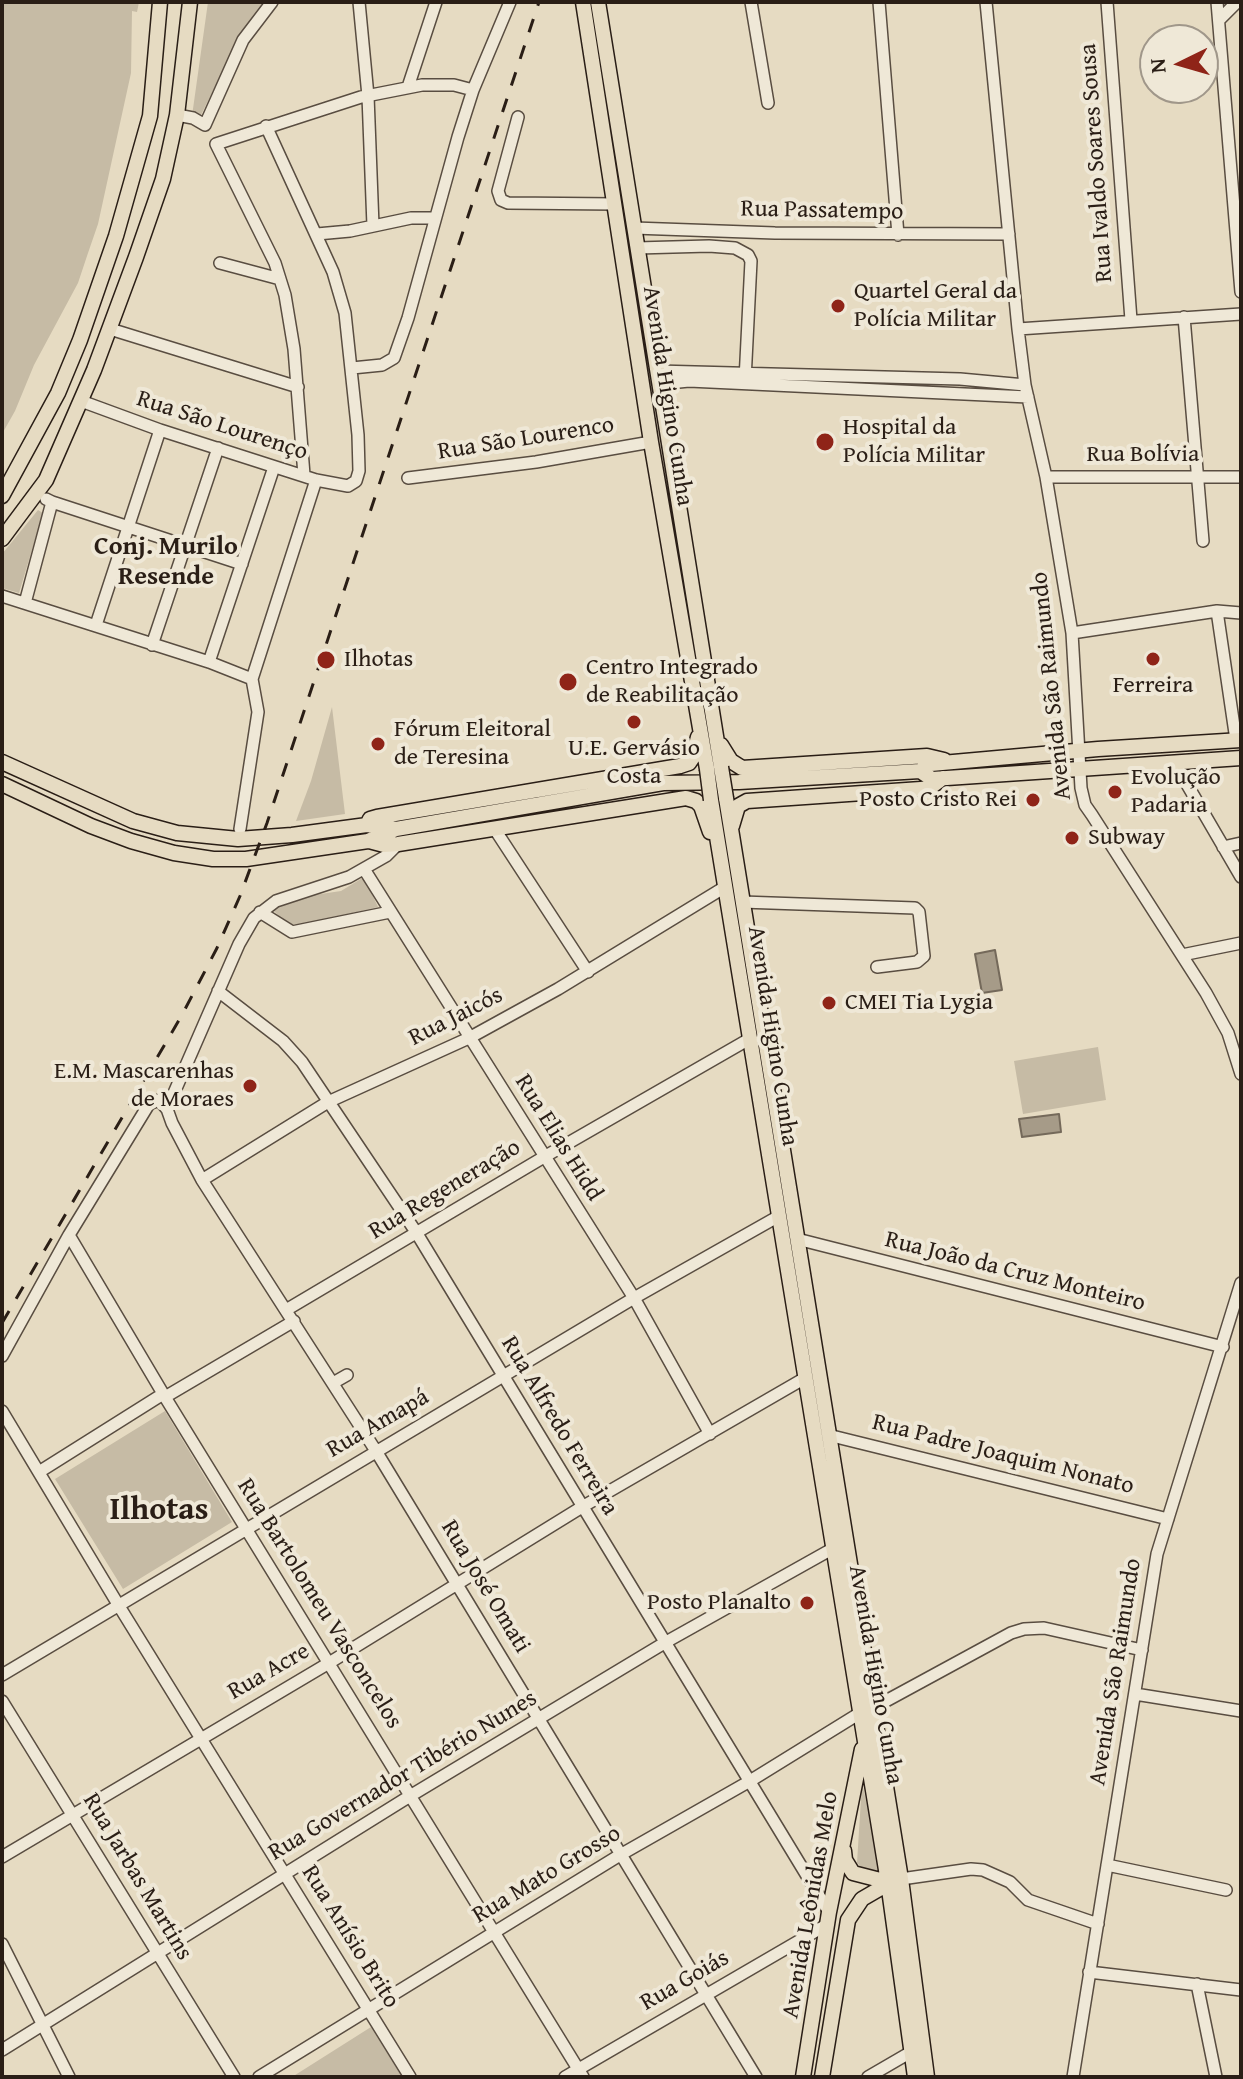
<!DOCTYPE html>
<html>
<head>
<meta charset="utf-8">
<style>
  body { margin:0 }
  #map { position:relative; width:1243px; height:2079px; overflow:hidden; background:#e6dbc2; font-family:"Gentium Book Plus",serif }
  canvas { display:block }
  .frame { position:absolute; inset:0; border:4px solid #2a1e16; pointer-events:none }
  .north { position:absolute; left:1139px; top:24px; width:80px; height:80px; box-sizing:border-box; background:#efe8d7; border:2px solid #a0978a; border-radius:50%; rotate:265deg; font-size:22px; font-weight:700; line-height:32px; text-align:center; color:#2a1e16 }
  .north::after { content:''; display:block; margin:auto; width:28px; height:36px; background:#8f2418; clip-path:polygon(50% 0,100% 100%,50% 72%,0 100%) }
</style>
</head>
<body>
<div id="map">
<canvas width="1243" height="2079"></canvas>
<div class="frame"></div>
<div class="north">N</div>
</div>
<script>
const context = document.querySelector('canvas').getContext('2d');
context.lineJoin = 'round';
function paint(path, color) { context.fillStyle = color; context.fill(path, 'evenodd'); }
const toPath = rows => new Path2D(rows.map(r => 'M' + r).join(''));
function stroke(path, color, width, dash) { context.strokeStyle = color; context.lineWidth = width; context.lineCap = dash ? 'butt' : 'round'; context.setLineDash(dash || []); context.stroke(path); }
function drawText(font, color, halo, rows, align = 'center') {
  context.font = font + ' "Gentium Book Plus",serif'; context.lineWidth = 8; context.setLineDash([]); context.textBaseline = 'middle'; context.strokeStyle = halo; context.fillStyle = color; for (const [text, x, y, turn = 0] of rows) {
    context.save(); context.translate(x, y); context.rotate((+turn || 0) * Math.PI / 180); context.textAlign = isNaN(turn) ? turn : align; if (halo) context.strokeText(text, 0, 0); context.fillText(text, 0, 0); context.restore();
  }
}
const green = toPath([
  [2,2,139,2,137,12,132,11,131,73,98,224,88,253,78,283,34,365,15,411,2,434],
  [208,2,264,2,239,38,199,119,192,116],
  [38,510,43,513,19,593,2,588,2,554],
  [332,707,345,814,296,821,311,781],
  [364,877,378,907,301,925,287,924,272,909,300,897,341,891],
  [1098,1047,1106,1100,1023,1114,1014,1061],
  [165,1411,232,1522,123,1589,55,1479],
  [862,1783,879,1857,880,1872,873,1873,863,1869,857,1863],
  [371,2027,402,2077,292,2077]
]);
const water = toPath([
  [995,950,1002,990,982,993,975,954,995,950],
  [1059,1114,1061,1132,1022,1137,1019,1119,1059,1114]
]);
const minor = toPath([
  [359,2,368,96,373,226],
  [751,2,768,103],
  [879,2,898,235],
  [986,2,1018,329,1025,385,1046,477,1072,633,1081,788,1085,805,1092,815,1206,993,1228,1033,1241,1074],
  [1107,2,1131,320],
  [1217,2,1241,292],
  [1219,20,1237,2],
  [408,87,436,2],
  [177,115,193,118,205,125,243,40,272,2],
  [518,117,498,191,501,200,508,203,615,204],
  [634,228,775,233,1009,234],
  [317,234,350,231,411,218,435,218],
  [637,248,709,246,735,248,748,255,751,261,745,380],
  [220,263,280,279],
  [1184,317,1203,541],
  [110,329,298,387],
  [1018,329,1241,314],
  [352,368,382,365,394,358,408,318,458,137,473,90,510,2],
  [657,371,960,379,1025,385],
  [659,384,689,381,1028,397],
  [81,401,160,430,316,480,348,486,356,481,359,471,358,435,345,313,333,272,266,126],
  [304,475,294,349,285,295,275,263,216,144,361,97,422,85,454,85,473,90],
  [1046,477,1241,477],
  [408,478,536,462,651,442],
  [52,502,242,564],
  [2,596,209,662,252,679],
  [25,603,52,502,46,499],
  [1217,611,1236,740],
  [96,625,160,430],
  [1072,633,1217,611,1241,613],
  [152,645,218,448],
  [209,662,274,467],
  [1174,762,1241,877],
  [494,828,588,972],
  [240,829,258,712,252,679,316,480],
  [398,844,386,856,349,877,276,901,254,918,239,944,167,1109,172,1123,202,1180,376,1451,756,2077],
  [1223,847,1241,843],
  [364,869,634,1298,710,1434],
  [742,902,915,908,919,912,924,956,917,962,877,967],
  [260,912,292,932,390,912],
  [1182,955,1241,943],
  [218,991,283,1041,302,1062,416,1232,829,1912],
  [202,1180,328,1102,469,1038,558,989,725,887],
  [69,1235,165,1397,583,2077],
  [797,1239,1223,1347],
  [286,1310,544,1157,751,1038],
  [2,1356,69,1235,149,1104,159,1100,167,1109],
  [333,1383,347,1375],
  [165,1397,294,1321],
  [2,1411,119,1606,410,2077],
  [828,1435,1168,1519],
  [39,1472,163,1394],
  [2,1675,634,1298,779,1216],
  [1135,1694,1241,1711],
  [2,1701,234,2077],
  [873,1708,1011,1633,1024,1629,1044,1628,1142,1650],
  [2,1857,329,1663,582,1507,805,1378],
  [1107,1865,1226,1890],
  [901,1879,971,1869,983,1870,1010,1882,1028,1900,1098,1924],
  [2,1944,69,2077],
  [1089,1972,1241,1990],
  [1197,1984,1216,2077],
  [2,2050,410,1796,666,1642,832,1549,840,1551],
  [259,2077,620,1855,750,1781,860,1713],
  [565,2077,828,1924],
  [868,2077,911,2052],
  [1073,2077,1157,1554,1241,1283]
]);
const major = toPath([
  [583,2,651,442,707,769],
  [598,2,721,767],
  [2,496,58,393,80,340,116,236,150,116,160,2],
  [2,539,46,480,94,370,136,257,163,179,177,115,190,2],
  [721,745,731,761,742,768,927,756,944,760],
  [2,762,133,821,177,833,238,839,292,835,367,825,396,829],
  [920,771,931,764,1098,749,1241,740],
  [920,771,932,779,1241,758],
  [2,784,91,826,131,841,174,853,213,859,246,859,368,841,396,829,663,783,739,782,920,771],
  [726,798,901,1879,927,2077],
  [711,800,888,1882,915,2077],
  [367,825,370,819,377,817,680,766,689,763,693,757,698,737],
  [732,826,738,806,747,801,921,789,931,787,943,778],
  [369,841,384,845,398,844,686,798,696,801,701,806,710,832],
  [844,1851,845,1860,853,1873,888,1882],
  [803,2077,829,1912,862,1749],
  [822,2077,848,1920,862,1899,893,1881]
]);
const rail = toPath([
  [2,1323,182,1015,217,948,240,896,267,823,539,2]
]);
const majorBridge = toPath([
  [721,767,726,798],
  [707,769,711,800]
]);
const markers = [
  [838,306,8,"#8f2418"],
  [825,442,10,"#8f2418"],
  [1153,659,8,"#8f2418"],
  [326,660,10,"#8f2418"],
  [568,682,10,"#8f2418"],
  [634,722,8,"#8f2418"],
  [378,744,8,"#8f2418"],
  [1115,792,8,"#8f2418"],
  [1033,800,8,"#8f2418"],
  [1072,838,8,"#8f2418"],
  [829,1003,8,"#8f2418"],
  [250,1086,8,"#8f2418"],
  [807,1603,8,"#8f2418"]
];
const streetNames = [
  ["Rua Ivaldo Soares Sousa",1097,163,-94],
  ["Rua Passatempo",822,211,1],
  ["Avenida Higino Cunha",667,396,81],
  ["Rua São Lourenço",222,426,18],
  ["Rua São Lourenco",526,439,-9],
  ["Rua Bolívia",1143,455],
  ["Avenida São Raimundo",1052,686,-96],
  ["Rua Jaicós",456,1017,-27],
  ["Avenida Higino Cunha",772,1036,81],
  ["Rua Elias Hidd",558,1138,58],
  ["Rua Regeneração",445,1190,-31],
  ["Rua João da Cruz Monteiro",1015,1272,14],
  ["Rua Amapá",378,1424,-30],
  ["Rua Alfredo Ferreira",559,1426,59],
  ["Rua Padre Joaquim Nonato",1003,1455,14],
  ["Rua José Omati",485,1587,59],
  ["Rua Bartolomeu Vasconcelos",319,1604,58],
  ["Rua Acre",269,1672,-30],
  ["Avenida São Raimundo",1116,1672,-81],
  ["Avenida Higino Cunha",875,1675,80],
  ["Rua Governador Tibério Nunes",403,1776,-31],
  ["Rua Mato Grosso",547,1875,-31],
  ["Rua Jarbas Martins",137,1877,59],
  ["Avenida Leônidas Melo",811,1905,-80],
  ["Rua Anísio Brito",350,1937,58],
  ["Rua Goiás",685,1981,-30]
];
const poiNames = [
  ["Quartel Geral da",854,292],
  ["Polícia Militar",854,320],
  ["Hospital da",843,428],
  ["Polícia Militar",843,456],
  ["Ilhotas",344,660],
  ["Centro Integrado",586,668],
  ["de Reabilitação",586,696],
  ["Ferreira",1153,686,"center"],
  ["Fórum Eleitoral",394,730],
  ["de Teresina",394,758],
  ["U.E. Gervásio",634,749,"center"],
  ["Costa",634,777,"center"],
  ["Evolução",1131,778],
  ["Padaria",1131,806],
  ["Posto Cristo Rei",1017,800,"right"],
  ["Subway",1088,838],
  ["CMEI Tia Lygia",845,1003],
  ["E.M. Mascarenhas",234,1072,"right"],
  ["de Moraes",234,1100,"right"],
  ["Posto Planalto",791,1603,"right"]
];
const neighbourhoodNames = [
  ["Conj. Murilo",166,547],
  ["Resende",166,577]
];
const districtNames = [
  ["Ilhotas",159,1511]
];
paint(green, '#c6bba5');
paint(water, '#a69b88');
stroke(water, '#74695a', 2);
stroke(minor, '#594d41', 14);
stroke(major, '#2a1e16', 17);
stroke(minor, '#efe8d7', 11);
stroke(major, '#e6dbc2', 14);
stroke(rail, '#2a1e16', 3, [14, 14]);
stroke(majorBridge, '#2a1e16', 17, []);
stroke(majorBridge, '#e6dbc2', 14);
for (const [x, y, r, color] of markers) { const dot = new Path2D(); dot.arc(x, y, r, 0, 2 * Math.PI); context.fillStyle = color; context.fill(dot); stroke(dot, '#efe8d7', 3); }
drawText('24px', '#2a1e16', '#efe8d7', streetNames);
drawText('24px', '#2a1e16', '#efe8d7', poiNames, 'left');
drawText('bold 26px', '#2a1e16', '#efe8d7', neighbourhoodNames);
drawText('bold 32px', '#2a1e16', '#efe8d7', districtNames);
</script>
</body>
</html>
